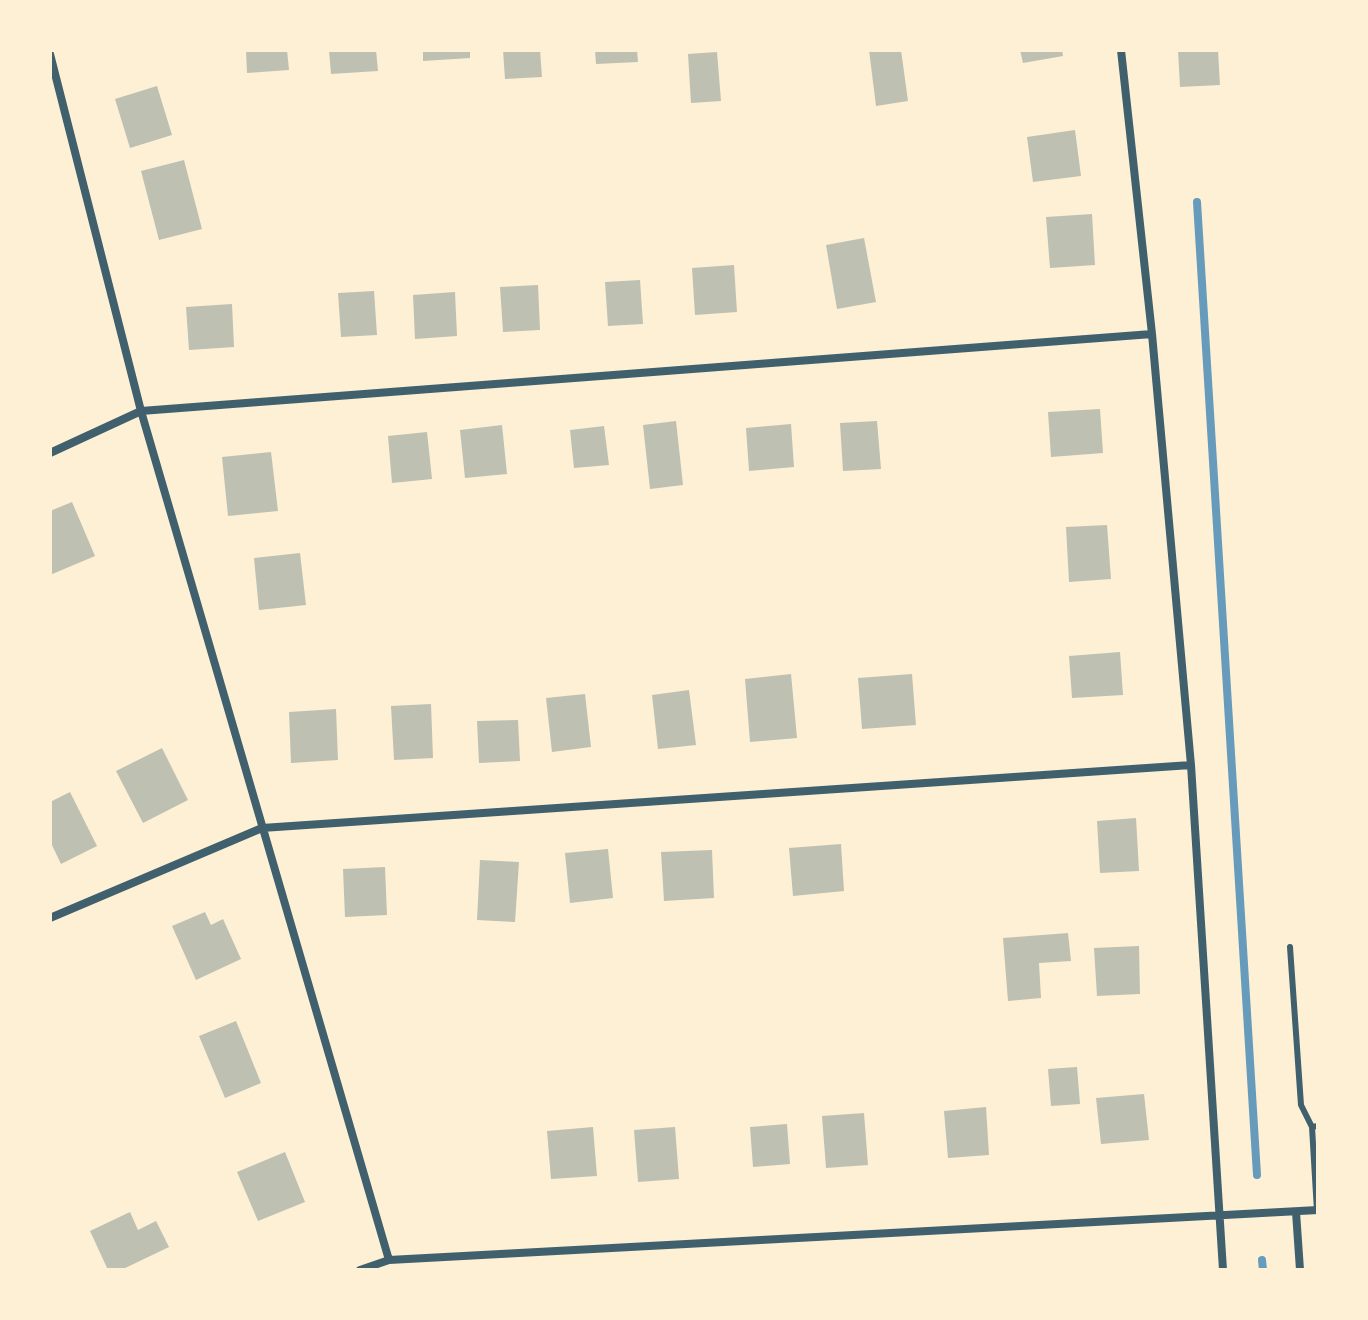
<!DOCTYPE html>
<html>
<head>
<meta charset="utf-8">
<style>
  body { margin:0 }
  #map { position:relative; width:1368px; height:1320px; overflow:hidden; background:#fdf0d5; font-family:"Roboto Condensed",sans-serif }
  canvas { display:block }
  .frame { position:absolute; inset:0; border:52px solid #fdf0d5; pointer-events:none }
</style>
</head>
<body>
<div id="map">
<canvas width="1368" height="1320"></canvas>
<div class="frame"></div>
</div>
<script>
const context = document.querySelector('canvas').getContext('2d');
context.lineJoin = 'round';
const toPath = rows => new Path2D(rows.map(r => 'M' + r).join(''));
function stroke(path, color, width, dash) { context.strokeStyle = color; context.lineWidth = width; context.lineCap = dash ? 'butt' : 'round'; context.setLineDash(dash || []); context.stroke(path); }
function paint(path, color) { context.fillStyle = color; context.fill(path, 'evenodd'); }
const stream = toPath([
  [1197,202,1257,1175],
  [1262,1260,1263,1270]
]);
const building = toPath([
  [246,50,287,50,289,70,247,73],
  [329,50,376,50,378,71,331,74],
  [423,50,470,50,470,58,423,61],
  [503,50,540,50,542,77,505,79],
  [595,50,637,50,638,62,596,64],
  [869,50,901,50,908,101,876,106],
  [1020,50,1062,50,1063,56,1023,63],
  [1178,50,1218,50,1220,85,1180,87],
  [717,52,721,101,691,103,688,54],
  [157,86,172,135,130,148,115,99],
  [1075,130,1081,176,1033,182,1027,137],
  [184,160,202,229,159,240,141,171],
  [1092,214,1095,265,1050,268,1046,217],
  [864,238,876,302,837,309,826,245],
  [734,265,737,312,695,315,692,268],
  [640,280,643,324,608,326,605,282],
  [538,285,540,330,503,332,500,287],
  [374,291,377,335,341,337,338,293],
  [455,292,457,336,415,339,413,295],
  [232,304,234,347,189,350,186,307],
  [1100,409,1103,453,1051,457,1048,412],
  [676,421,683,485,650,489,643,425],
  [877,421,881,469,843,471,840,423],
  [791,424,794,467,749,471,746,428],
  [502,425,507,474,465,478,460,430],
  [604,426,609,465,574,468,570,430],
  [427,432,432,479,392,483,388,436],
  [271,452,278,511,228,516,222,457],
  [72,502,95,556,50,575,50,511],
  [1107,525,1111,579,1069,582,1066,527],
  [300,553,306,605,259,610,254,558],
  [1120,652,1123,695,1072,698,1069,656],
  [791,674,797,738,750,742,745,679],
  [912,674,916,725,862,729,858,678],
  [689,690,696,745,658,749,652,695],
  [585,694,591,747,552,752,546,698],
  [431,704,433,758,394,760,391,706],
  [336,709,338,760,291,763,289,712],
  [518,720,520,761,479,763,477,721],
  [162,748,188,800,143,823,116,771],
  [70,792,97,846,61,864,50,841,50,802],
  [1136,818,1139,871,1100,873,1097,821],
  [841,844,844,891,793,896,789,848],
  [608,849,613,898,570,903,565,853],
  [712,850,714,898,664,901,661,852],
  [480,860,519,862,515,922,477,920],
  [385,867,387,915,345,917,343,869],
  [205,912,211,925,223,919,241,959,196,980,172,926],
  [1068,933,1071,961,1039,963,1041,998,1008,1001,1003,938],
  [1139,946,1140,994,1097,996,1094,948],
  [236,1021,261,1083,225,1098,199,1036],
  [1077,1067,1080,1104,1051,1106,1048,1069],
  [1144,1094,1149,1140,1101,1144,1096,1098],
  [986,1107,989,1155,948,1158,944,1111],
  [864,1113,868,1165,826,1168,822,1116],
  [787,1124,790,1164,753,1167,750,1127],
  [593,1127,597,1176,551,1179,547,1131],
  [675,1127,679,1179,638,1182,634,1130],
  [285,1152,305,1202,258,1221,237,1172],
  [130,1212,138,1230,156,1221,169,1247,121,1270,108,1270,90,1231]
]);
const service = toPath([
  [1290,947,1301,1105,1312,1127],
  [1317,1211,1312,1127,1318,1126]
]);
const minor = toPath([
  [1121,50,1152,334,1191,765,1223,1270],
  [50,54,141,411,389,1260],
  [50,453,141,411,1152,334],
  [50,918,262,828,1191,765],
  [1296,1212,1300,1270],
  [360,1270,389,1260,1318,1210]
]);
stroke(stream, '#669bbc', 8);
paint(building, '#bec0b2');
stroke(service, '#3f606c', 6);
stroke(minor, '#3f606c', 8);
</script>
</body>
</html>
